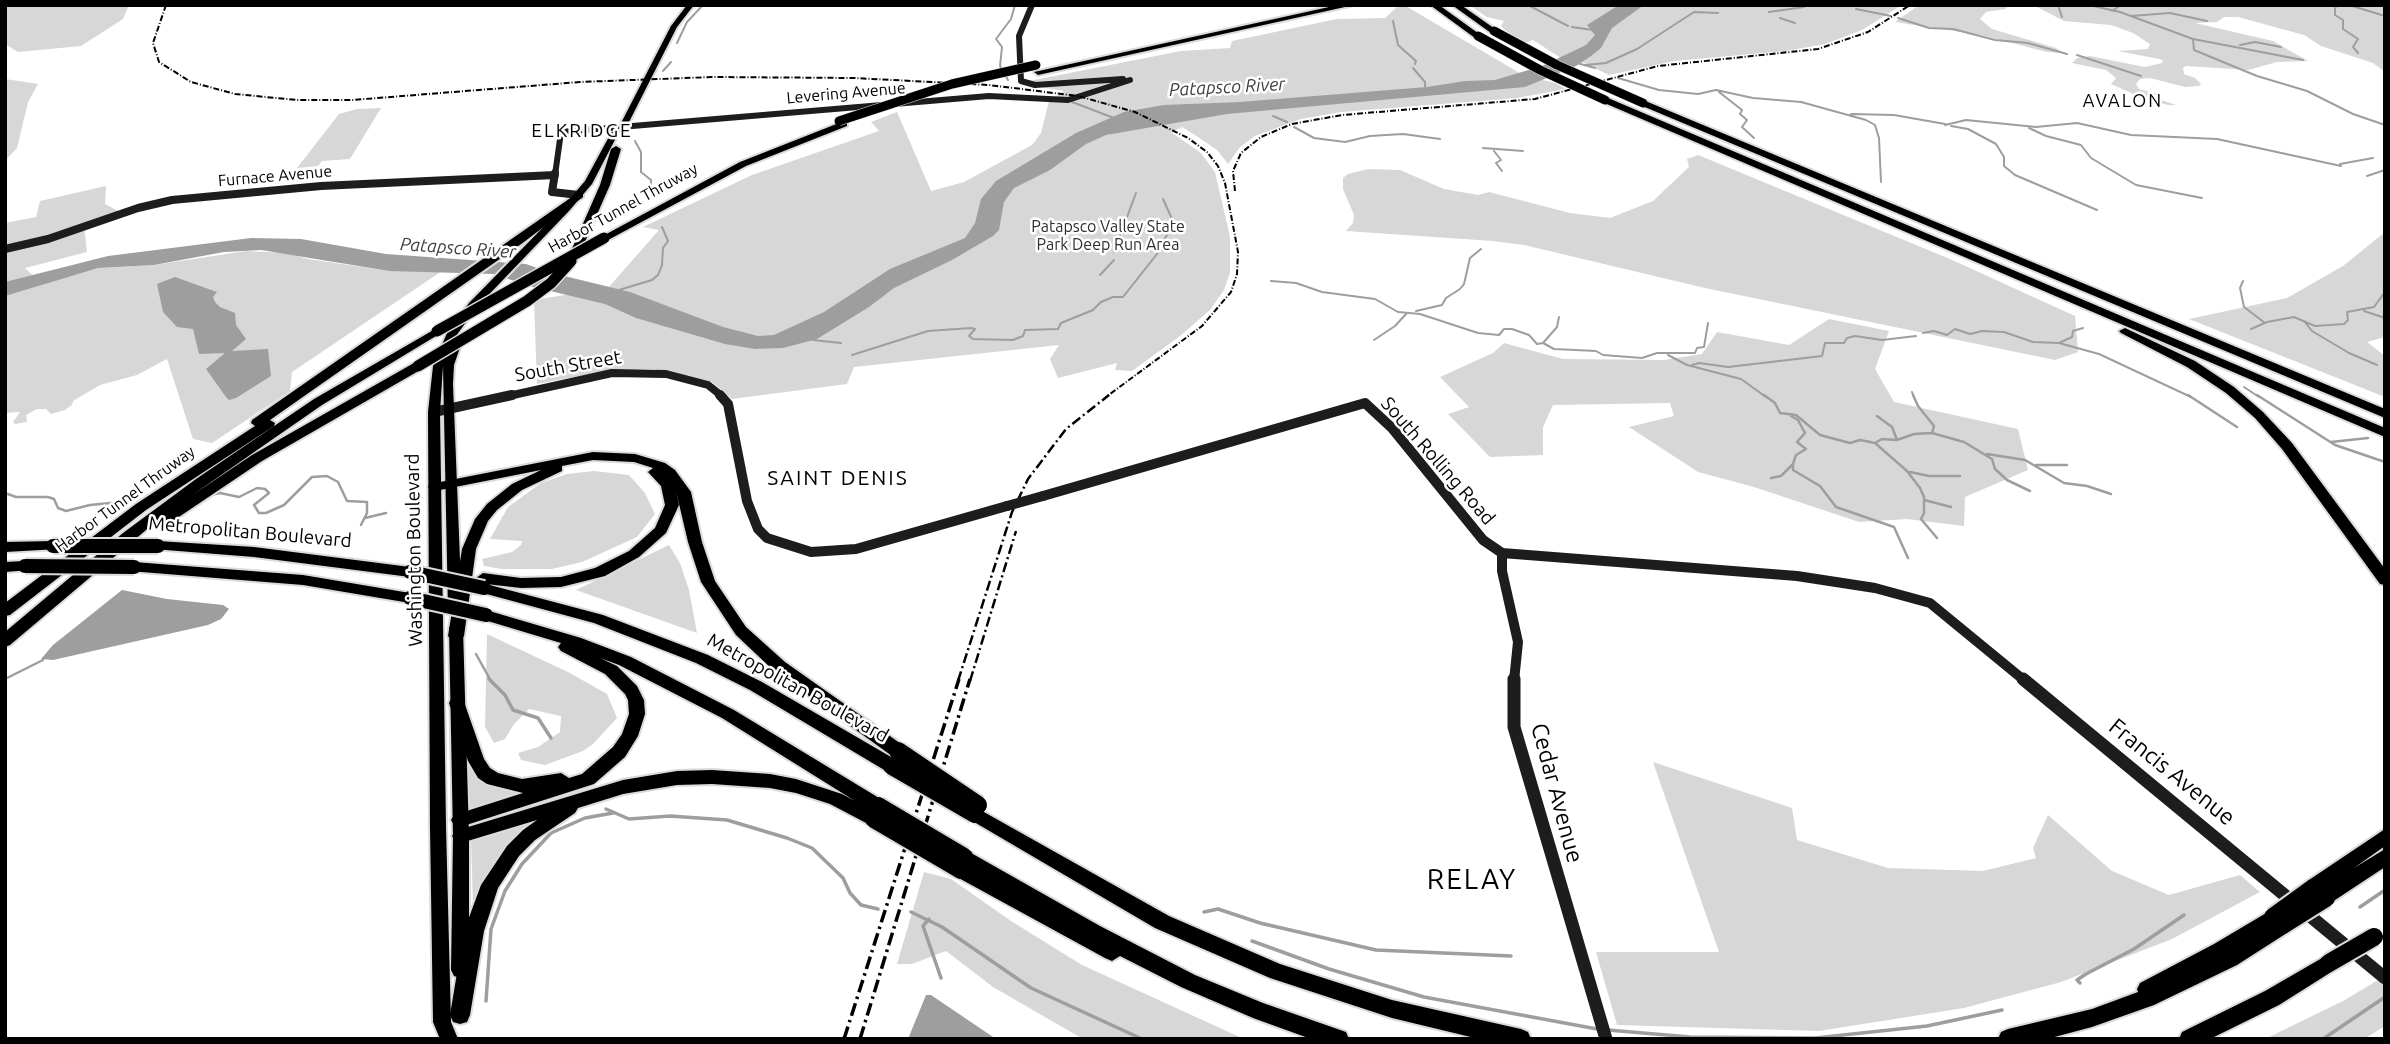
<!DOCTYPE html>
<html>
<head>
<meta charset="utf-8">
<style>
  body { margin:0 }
  #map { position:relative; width:2390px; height:1044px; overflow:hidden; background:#fff; font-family:Ubuntu,sans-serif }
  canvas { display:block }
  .frame { position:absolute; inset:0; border:7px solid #000; pointer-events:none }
</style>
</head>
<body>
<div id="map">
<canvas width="2390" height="1044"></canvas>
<div class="frame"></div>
</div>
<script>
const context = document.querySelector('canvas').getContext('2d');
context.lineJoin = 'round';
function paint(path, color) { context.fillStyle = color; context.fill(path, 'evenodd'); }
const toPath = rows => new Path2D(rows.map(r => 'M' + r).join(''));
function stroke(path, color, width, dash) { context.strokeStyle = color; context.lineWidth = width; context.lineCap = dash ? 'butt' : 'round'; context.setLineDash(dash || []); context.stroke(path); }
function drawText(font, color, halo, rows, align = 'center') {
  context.font = font + ' Ubuntu,sans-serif'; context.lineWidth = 5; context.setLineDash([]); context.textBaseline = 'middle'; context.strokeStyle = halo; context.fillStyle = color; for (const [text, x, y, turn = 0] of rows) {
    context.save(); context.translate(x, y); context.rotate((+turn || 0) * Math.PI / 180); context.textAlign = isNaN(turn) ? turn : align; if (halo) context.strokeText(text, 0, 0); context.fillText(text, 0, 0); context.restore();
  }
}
const green = toPath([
  [5,5,129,5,123,19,81,46,18,52,5,44],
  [1399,5,1404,5,1523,75,1555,83,1566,89,1517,98,1341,112,1301,119,1255,136,1240,147,1228,164,1217,150,1195,135,1182,127,1171,132,1201,153,1215,172,1230,237,1230,273,1224,290,1210,310,1180,336,1132,371,1115,370,1117,363,1058,378,1050,359,1059,345,854,367,847,384,732,399,712,382,653,369,613,370,537,384,534,300,608,288,659,230,643,227,752,175,879,131,871,122,897,112,931,191,964,182,1032,145,1041,133,1049,101,1064,91,1035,86,1029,81,1181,51,1230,48,1232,41,1337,19,1385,18],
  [1469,5,1902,5,1862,30,1825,44,1786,51,1674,61,1609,75,1582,62,1564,60,1533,40,1525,43,1506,31,1501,26,1504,21,1487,17],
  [1919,5,2010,5,2005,9,1986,12,1980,19,1992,29,2056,48,2063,53,2047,52,1981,35,1895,22],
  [2021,5,2385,5,2385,72,2373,63,2321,46,2304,35,2238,17,2224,17,2217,22,2195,23,2273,41,2308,61,2277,62,2248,70,2186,66,2183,68,2184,74,2195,78,2201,84,2199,86,2185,87,2150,78,2140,79,2136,84,2139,89,2157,94,2155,98,2176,105,2168,105,2140,97,2111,84,2116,78,2106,70,2072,63,2077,58,2090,56,2145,67,2162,63,2163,60,2159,59,2118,51,2148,49,2150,44,2133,33,2111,25,2064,21,2037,7],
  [5,79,38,84,28,102,17,148,5,161],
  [381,108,350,159,322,161,318,166,297,168,339,114,357,109],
  [1698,155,1950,259,2075,316,2078,352,2055,360,1705,288,1524,245,1493,241,1346,231,1353,223,1354,215,1343,189,1343,178,1348,174,1368,169,1400,170,1444,189,1478,195,1489,192,1570,213,1610,218,1653,201,1689,167,1687,159],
  [106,186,105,204,120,212,84,225,87,252,25,268,41,283,98,268,154,265,246,251,286,253,308,259,389,271,442,271,292,372,290,391,212,443,193,439,167,359,137,375,100,385,73,401,72,405,65,410,51,414,46,409,37,409,26,415,27,422,15,424,13,422,20,412,5,413,5,223,36,217,40,201],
  [2385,232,2385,337,2367,342,2385,356,2385,397,2189,319,2287,298,2343,266],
  [1829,319,1889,331,1875,369,1894,402,2018,429,2028,470,1965,497,1964,526,1907,519,1859,522,1754,487,1698,472,1629,427,1674,416,1670,403,1553,405,1543,427,1543,455,1490,457,1448,414,1469,407,1440,377,1493,353,1504,343,1563,359,1664,360,1702,354,1717,332,1789,345],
  [594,471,629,475,645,493,655,514,637,537,582,562,552,569,502,569,484,566,482,559,512,552,521,545,522,541,490,539,508,507,541,483,567,474],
  [669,545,680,563,689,590,697,633,576,590],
  [487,634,570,673,607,694,617,718,593,744,583,751,545,765,521,760,518,753,538,747,560,732,561,716,529,709,514,724,505,739,494,743,485,727],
  [468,760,530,792,469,810],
  [1653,762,1792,808,1797,840,1888,868,1983,871,2036,858,2033,848,2048,815,2112,871,2169,895,2240,875,2260,892,2172,939,2061,982,1964,1008,1819,1031,1617,1025,1596,952,1719,952],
  [553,812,476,906,473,907,471,838],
  [924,872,951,879,1011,921,1082,965,1244,1039,1083,1039,993,987,946,951,912,964,897,964],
  [2378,980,2385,986,2385,1026,2364,1039,2265,1039,2345,1000]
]);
const water = toPath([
  [1619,5,1644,5,1612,28,1601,48,1591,56,1576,66,1525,87,1227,114,1106,135,1086,144,1050,170,1014,188,1004,202,999,230,993,236,952,260,894,288,869,307,817,339,783,348,755,349,725,344,636,318,605,304,529,286,494,274,389,271,261,250,224,252,154,265,98,268,5,296,5,282,108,256,251,238,301,239,386,254,526,264,548,272,630,292,723,327,758,336,774,335,824,312,890,269,965,238,975,223,981,199,996,181,1076,133,1124,112,1164,105,1240,102,1427,87,1465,81,1495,80,1542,66,1586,45,1595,35,1587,25],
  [175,277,217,292,213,297,215,302,220,307,235,313,236,325,246,339,232,351,268,349,271,376,236,398,229,400,226,397,206,369,225,353,199,354,193,329,177,327,163,312,157,284],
  [122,590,167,599,223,605,229,609,221,619,208,625,53,660,41,659,53,645],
  [926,995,931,995,996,1039,908,1039]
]);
const streamFar2 = toPath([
  [1528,5,1568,26],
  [2058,5,2062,17],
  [2089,5,2120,12,2193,39,2303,60],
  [2341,5,2335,7,2335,15,2343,20,2343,29,2358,39,2353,47,2358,53],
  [2349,5,2385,16],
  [1856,9,1891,16],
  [2112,11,2121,5],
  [1769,12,1804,7],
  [2131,16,2170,13,2207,21],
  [1780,18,1795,23],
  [1898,18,1929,28,1953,29,1995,40,2028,43,2067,54],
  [1393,21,1398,45,1416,61,1415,64],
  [1572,27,1593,30],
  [2193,39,2194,50,2257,76,2307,91,2353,114,2385,125],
  [677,43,687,22,703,5],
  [2240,45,2255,42,2281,47],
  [2077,55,2141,76],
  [1577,63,1595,68],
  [1586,65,1606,63,1637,49,1694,12,1718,13],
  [1413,68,1425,82,1425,87],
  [663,71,671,62],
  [1618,78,1659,90,1698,94,1716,90,1753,98,1801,102,1866,120,1875,125,1879,138,1881,182],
  [1008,80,1000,66,1002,47,996,39,1011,19,1015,5],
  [1719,92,1742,110,1740,114,1747,120,1742,127,1754,138],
  [1072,102,1114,118],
  [1851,114,1894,115,1945,124],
  [1273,116,1287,122],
  [1945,125,1966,120,2036,127,2077,123,2131,135,2217,139,2341,166],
  [1951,126,1968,129,1996,144,2004,157,2004,166,2015,175,2097,210],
  [1294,127,1314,138,1345,142,1370,136,1403,134,1440,139],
  [2029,128,2046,136,2081,145,2091,158,2136,185,2202,198],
  [635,141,641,152,641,172,651,180,651,186],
  [1483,148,1523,151],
  [1494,151,1501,160,1496,163,1502,171],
  [2340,164,2373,158],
  [2367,176,2385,170],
  [1114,252,1136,193],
  [1100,275,1114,260],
  [1271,281,1296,283,1322,292,1375,299,1398,312,1420,314,1478,333,1499,335,1504,329,1512,329,1529,335,1537,344,1543,343,1554,349,1596,351,1603,355,1642,358,1657,353,1695,353,1697,348,1704,347,1708,323],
  [2243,281,2240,288,2244,307,2265,323],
  [619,290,652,280,658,275,662,265,663,248,668,241,662,227],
  [1416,311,1442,305,1446,298,1460,289,1464,284,1470,258,1481,249],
  [2364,311,2385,318],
  [2304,321,2312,331,2349,353,2377,365],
  [2251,329,2267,322,2294,317,2315,326,2344,324,2348,320,2347,312,2374,307,2385,292],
  [1923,333,1934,331,1947,335,1955,329,1970,334,1982,331,2004,332,2033,342,2059,343,2099,354,2191,397],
  [813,340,841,343],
  [1374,340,1395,326,1407,313],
  [1543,343,1557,327,1559,317],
  [2059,343,2072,337,2073,331,2083,328],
  [852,355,928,331,971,328,975,329,969,336,973,339,1013,340,1023,336,1025,330,1058,329,1061,323,1093,310,1101,302,1113,297,1123,297,1157,254,1170,229,1172,219,1163,199],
  [1668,355,1687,365,1741,379,1766,397],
  [1692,365,1699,363,1728,367,1822,356,1825,343,1844,343,1847,338,1855,336,1882,340,1916,336],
  [2244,387,2259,397],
  [1912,392,1914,397]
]);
const streamFar1 = toPath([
  [1764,395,1775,403,1780,413,1796,415,1820,435,1850,443,1860,440,1875,443,1882,439,1897,440,1914,434,1932,433,1964,442,1992,459,1995,469,2007,480,2030,491],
  [1913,395,1918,406,1934,426,1932,433],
  [2188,395,2237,427],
  [2257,395,2335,445,2385,462],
  [1877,416,1892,427,1897,440],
  [2331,442,2368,438],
  [1875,443,1907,471,1920,488,1924,497,1924,513,1921,519,1937,538],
  [1987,454,2025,460,2064,483,2087,486,2111,494],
  [1793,464,1793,470,1820,486,1836,507,1894,527,1908,558],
  [2036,465,2067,465],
  [1910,472,1929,476,1960,476],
  [1771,478,1781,476,1793,464,1796,455,1806,449,1797,442,1805,433,1798,420,1791,416],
  [5,493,16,497,48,497,54,499,58,508,66,511,90,505,131,501],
  [211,495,220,493,239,497,257,488,265,489,269,493,254,505,259,513,266,513,284,505,312,477,327,476,338,482,347,501,367,502,367,513,361,525],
  [1924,500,1951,507],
  [365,518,386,513],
  [476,654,491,681],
  [5,679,43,660]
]);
const stream = toPath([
  [489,679,505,695,513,710,538,718,551,738],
  [606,809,629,819,670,816,727,820,787,838,812,848,843,878,850,893,861,905,878,909],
  [2360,907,2385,890],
  [911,912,942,927,1031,988,1142,1039],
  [1204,912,1218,909,1260,923,1376,950,1511,956],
  [929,919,923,926,941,978],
  [1252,941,1329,969,1424,997,1597,1029],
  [2080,983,2077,980,2086,974,2134,949,2184,915],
  [486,1001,491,929,505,891,522,864,551,833,585,818,613,813],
  [1608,1030,1690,1037,1815,1038,1927,1026,2002,1010],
  [2323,1039,2385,997]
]);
const secondaryFar3 = toPath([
  [1032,5,1019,36,1021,81,1035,85,1123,79],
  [555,175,561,132,989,96,1068,100,1130,80]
]);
const secondaryFar2 = toPath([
  [555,173,552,192,579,195],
  [5,249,48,239,138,208,172,200,321,186,555,175],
  [504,397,612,373,666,374,708,385,723,397]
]);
const secondaryFar1 = toPath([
  [720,395,728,404,747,501,758,529,767,538,811,552,856,549,1007,506],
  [434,412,512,395],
  [1043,496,1365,403,1392,428,1483,540,1502,553,1797,576,1875,588,1930,603,2025,681],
  [1502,553,1502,571,1518,642,1514,681]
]);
const secondary = toPath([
  [1514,679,1514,727,1606,1039],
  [2023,679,2385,978]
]);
const primary = toPath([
  [687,5,694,5,677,27,627,126,618,134,592,184,569,211,477,307,456,336,462,337,463,339,454,365,453,384,462,610,460,613,455,615,450,613,448,610,443,366,440,412,446,827,451,1022,458,1039,440,1039,433,1022,430,827,428,412,433,366,447,333,469,303,563,207,585,181,611,133,620,125,671,26,687,5],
  [456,623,461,625,463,628,469,836,469,970,466,976,460,978,454,976,451,970,453,836,449,628,451,625,456,623]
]);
const highway = toPath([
  [1338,5,1354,5,1038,75,1034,72,1338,5],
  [1430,5,1439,5,1482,36,1475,38,1430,5],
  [1452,5,1461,5,1498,31,1491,33,1452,5],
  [1602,98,1608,98,2385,428,2385,437,1602,102,1602,98],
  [1643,100,2385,409,2385,418,1640,105,1639,103,1643,100],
  [844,121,847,122,847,126,746,166,608,240,604,241,599,238,740,162,844,121],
  [616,146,621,149,610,185,577,260,576,262,568,262,567,260,600,185,611,149,616,146],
  [579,192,583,193,583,197,524,242,270,420,275,423,274,426,146,510,10,615,5,616,5,603,136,504,255,426,251,423,252,420,579,192],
  [437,328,441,329,441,333,322,405,191,496,252,455,414,363,422,363,424,366,422,369,262,461,164,527,159,529,152,525,10,645,5,647,5,632,123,533,196,479,314,399,437,328],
  [2125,328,2195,361,2234,387,2263,412,2292,443,2385,569,2385,585,2380,584,2282,449,2255,418,2226,393,2187,367,2121,333,2119,331,2125,328],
  [593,452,635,454,665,463,675,470,691,492,702,542,715,581,746,627,785,662,904,746,906,751,904,756,898,758,892,756,773,670,736,635,701,582,688,542,676,491,679,505,666,533,639,557,605,576,561,587,521,588,486,584,603,615,708,655,762,682,898,761,900,766,898,771,892,773,886,771,750,690,696,663,594,623,479,592,477,588,483,583,478,582,476,578,483,573,521,578,561,577,595,568,629,551,655,528,665,505,661,486,648,472,653,468,634,462,593,460,562,466,562,471,522,490,497,510,488,521,476,549,464,636,461,640,456,642,451,640,448,636,462,549,475,519,487,504,512,484,541,470,435,491,430,490,428,487,430,484,593,452],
  [53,541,60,546,58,549,5,552,5,542,53,541],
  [158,541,254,547,410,567,417,572,410,577,254,557,153,549,151,546,158,541],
  [25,561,32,566,30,570,5,572,5,562,25,561],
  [134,562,303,575,410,593,415,594,417,598,415,602,410,603,303,585,129,571,127,567,134,562],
  [486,610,581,638,631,657,734,710,884,801,887,806,884,811,879,813,883,819,880,824,874,826,868,824,830,804,796,793,770,788,712,784,677,785,623,794,578,808,575,813,535,840,519,856,498,888,484,931,470,1015,467,1022,460,1024,453,1022,450,1015,464,931,481,885,507,846,523,830,537,820,461,843,455,841,452,836,455,831,623,780,677,771,712,770,770,774,796,779,842,794,855,801,722,718,619,665,600,658,617,666,637,686,644,700,645,714,638,736,625,757,594,784,460,827,454,825,451,820,454,815,523,793,487,784,478,778,468,761,449,703,451,699,457,697,463,699,484,759,490,768,498,773,522,779,561,773,569,778,582,774,613,747,622,734,629,714,628,700,625,694,605,674,561,651,558,647,561,643,481,619,478,615,481,611,486,610],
  [975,807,1169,916,1280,964,1392,1000,1521,1029,1528,1032,1531,1039,1479,1039,1392,1018,1270,978,1155,928,969,819,966,814,969,809,975,807],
  [2385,829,2385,846,2354,868,2385,849,2385,867,2326,906,2319,904,2317,898,2319,894,2313,896,2306,894,2304,888,2306,882,2385,829],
  [964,849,1100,926,1195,975,1263,1003,1346,1032,1349,1039,1311,1039,1253,1018,1181,987,1120,956,1112,961,1105,958,955,876,952,870,955,864,959,863,955,857,958,852,964,849],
  [2273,909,2280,911,2282,917,2290,919,2292,925,2290,931,2237,965,2154,1005,2092,1027,2047,1039,1998,1039,2001,1032,2008,1029,2092,1009,2138,992,2137,989,2140,983,2214,944,2273,909],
  [2329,954,2336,957,2339,963,2336,969,2279,1005,2210,1039,2179,1039,2182,1032,2265,991,2329,954]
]);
const railFar2 = toPath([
  [166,5,153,43,159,62,191,82,235,94,297,100,352,100,580,82,712,77,854,78,989,85,1078,96,1135,112,1188,138,1207,152,1218,166,1225,183,1238,252,1237,274,1231,292,1202,326,1106,397],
  [1235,191,1233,171,1241,153,1261,137,1292,124,1342,115,1535,99,1658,66,1818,49,1868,32,1910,5]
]);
const railFar1 = toPath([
  [958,681,1012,512,1028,479,1066,429,1109,395],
  [970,681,1016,531]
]);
const rail = toPath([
  [844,1039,959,679],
  [860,1039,970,679]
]);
const secondaryBridge = toPath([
  [1007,506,1043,496]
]);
const highwayBridgeFar3 = toPath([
  [1494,31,1557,65,1643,103],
  [1478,36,1540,70,1605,100],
  [839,121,952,84,1036,65]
]);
const highwayBridgeFar2 = toPath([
  [437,331,604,238],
  [418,366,527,301,551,283,571,261]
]);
const highwayBridgeFar1 = toPath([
  [53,546,158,546],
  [25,566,134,567],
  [410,572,484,588],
  [410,598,486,615]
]);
const highwayBridge = toPath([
  [898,751,978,805],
  [892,766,975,814],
  [878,806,964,857],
  [874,819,961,870],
  [2273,917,2313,888],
  [2283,925,2326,898],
  [2329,963,2374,937]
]);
const farStreetnames = [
  ["Levering Avenue",846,93,-5],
  ["Furnace Avenue",275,176,-5],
  ["Harbor Tunnel Thruway",623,208,-29],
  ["Harbor Tunnel Thruway",125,499,-36]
];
const farParknames = [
  ["Patapsco Valley State",1108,227],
  ["Park Deep Run Area",1108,245]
];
const farWaternames = [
  ["Patapsco River",1227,87,-3],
  ["Patapsco River",458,248,4]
];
const farNeighbourhoodnames = [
  ["AVALON",2123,101]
];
const farQuarternames = [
  ["ELKRIDGE",582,131]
];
const streetNames = [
  ["South Street",568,366,-10],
  ["South Rolling Road",1438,461,49],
  ["Metropolitan Boulevard",250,532,5],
  ["Washington Boulevard",414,550,-91],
  ["Metropolitan Boulevard",798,688,29]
];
const neighbourhoodNames = [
  ["SAINT DENIS",838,478]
];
const nearStreetnames = [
  ["Francis Avenue",2172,772,39],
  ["Cedar Avenue",1557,793,75]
];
const nearQuarternames = [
  ["RELAY",1472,880]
];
paint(green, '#d7d7d7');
paint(water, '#9e9e9e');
stroke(streamFar2, '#9e9e9e', 2);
stroke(streamFar1, '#9e9e9e', 2.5);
stroke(stream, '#9e9e9e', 3.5);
stroke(primary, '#dbdbdb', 4);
stroke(highway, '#dbdbdb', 4);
stroke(secondaryFar3, '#1d1d1d', 6);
stroke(secondaryFar2, '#1d1d1d', 8);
stroke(secondaryFar1, '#1d1d1d', 10);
stroke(secondary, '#1d1d1d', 13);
paint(primary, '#000');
paint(highway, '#000');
stroke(railFar2, '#000', 2, [6, 2, 1, 2]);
stroke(railFar1, '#000', 2.5, [10, 3.5, 2, 3.5]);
stroke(rail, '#000', 3.5, [13, 4.5, 2.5, 4.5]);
stroke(highwayBridgeFar3, '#dbdbdb', 10, []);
stroke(highwayBridgeFar2, '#dbdbdb', 14, []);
stroke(highwayBridgeFar1, '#dbdbdb', 18, []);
stroke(highwayBridge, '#dbdbdb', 22, []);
stroke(secondaryBridge, '#1d1d1d', 10);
stroke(highwayBridgeFar3, '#000', 9);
stroke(highwayBridgeFar2, '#000', 11);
stroke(highwayBridgeFar1, '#000', 14);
stroke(highwayBridge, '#000', 18);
drawText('16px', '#000', '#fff', farStreetnames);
drawText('16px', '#2e2e2e', '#fff', farParknames);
drawText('italic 18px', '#3f3f3f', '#fff', farWaternames);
context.letterSpacing = '2px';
drawText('18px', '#000', '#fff', farNeighbourhoodnames);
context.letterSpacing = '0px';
context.letterSpacing = '2px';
drawText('19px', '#000', '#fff', farQuarternames);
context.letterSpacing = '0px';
drawText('19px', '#000', '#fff', streetNames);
context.letterSpacing = '2px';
drawText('21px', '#000', '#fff', neighbourhoodNames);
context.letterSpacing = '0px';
drawText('23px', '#000', '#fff', nearStreetnames);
context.letterSpacing = '2px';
drawText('28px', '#000', '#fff', nearQuarternames);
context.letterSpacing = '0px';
</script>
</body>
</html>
